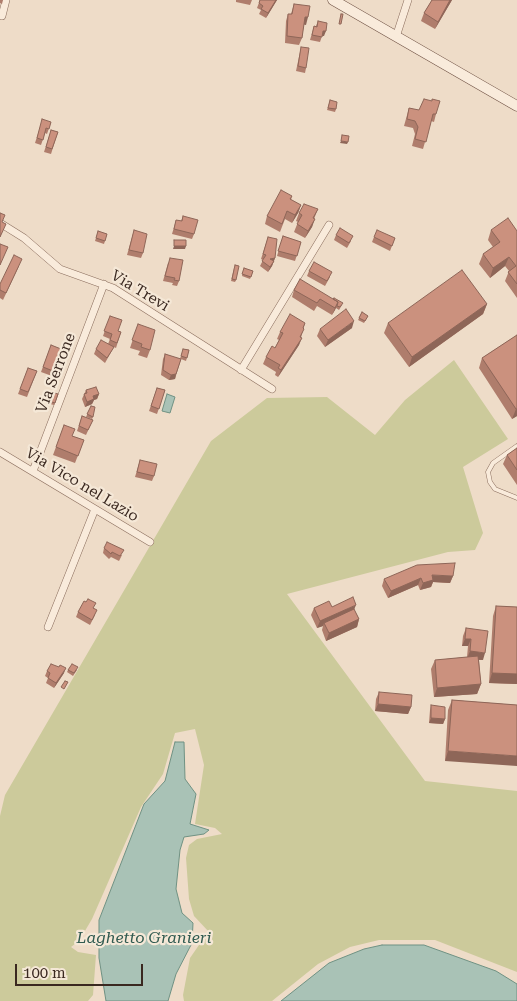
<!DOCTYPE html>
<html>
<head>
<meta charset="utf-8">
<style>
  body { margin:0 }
  #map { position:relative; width:517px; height:1001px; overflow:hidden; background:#eedcc8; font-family:"Roboto Serif",serif }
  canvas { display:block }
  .scale { position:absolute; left:15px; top:964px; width:128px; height:22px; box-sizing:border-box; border:2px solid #3a2820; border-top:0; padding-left:6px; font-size:15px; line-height:18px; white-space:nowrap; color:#3a2820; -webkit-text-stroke:4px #f5e8d7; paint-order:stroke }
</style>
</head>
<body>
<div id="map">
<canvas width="517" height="1001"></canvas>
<div class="scale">100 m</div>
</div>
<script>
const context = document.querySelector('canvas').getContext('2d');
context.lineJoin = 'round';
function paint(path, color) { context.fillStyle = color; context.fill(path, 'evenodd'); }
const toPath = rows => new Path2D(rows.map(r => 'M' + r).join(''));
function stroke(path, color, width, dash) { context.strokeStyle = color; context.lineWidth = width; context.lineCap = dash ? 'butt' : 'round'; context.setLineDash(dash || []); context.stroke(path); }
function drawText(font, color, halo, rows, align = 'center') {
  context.font = font + ' "Roboto Serif",serif'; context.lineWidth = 4.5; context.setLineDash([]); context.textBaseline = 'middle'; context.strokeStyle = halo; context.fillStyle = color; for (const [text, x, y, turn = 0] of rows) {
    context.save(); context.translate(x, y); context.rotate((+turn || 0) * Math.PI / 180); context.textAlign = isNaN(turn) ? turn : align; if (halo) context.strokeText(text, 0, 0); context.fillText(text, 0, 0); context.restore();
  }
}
const green = toPath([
  [454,360,508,439,463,467,483,533,475,550,448,552,287,594,425,781,517,791,517,972,435,940,379,940,350,947,318,964,272,1001,184,1001,183,995,190,958,199,945,207,938,209,932,194,916,189,899,186,858,189,845,197,839,222,834,215,828,195,824,204,765,195,729,175,733,163,774,141,807,92,919,79,941,71,947,78,952,96,955,93,995,88,1001,0,1001,0,816,5,795,211,441,267,398,327,397,375,435,405,400]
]);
const water = toPath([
  [167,394,175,397,170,413,162,411,167,394],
  [175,742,184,742,185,779,196,794,190,824,209,830,204,834,184,837,180,850,176,889,182,913,193,923,192,943,176,974,168,1001,106,1001,99,958,99,920,144,804,165,781,175,742],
  [382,945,424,945,496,971,517,984,517,1001,281,1001,329,963,364,949,382,945]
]);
const lane = toPath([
  [517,446,493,463,488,472,490,482,495,489,517,498]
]);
const street = toPath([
  [2,16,6,0],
  [396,37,408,0],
  [0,223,24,238,60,269,113,288,272,389],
  [241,370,329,225],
  [0,452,150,542],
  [33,471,104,284],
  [48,627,95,509]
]);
const secondary = toPath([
  [333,0,517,106]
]);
const wall = toPath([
  [0,0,3,0,2,4,0,3],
  [236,0,252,0,250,5,236,2],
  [260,0,277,0,266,18,259,14,261,10,257,8],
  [432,0,452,0,435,29,421,21,424,13],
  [294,4,306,25,304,24,302,38,299,45,285,43,286,21,288,14,291,14],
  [318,21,324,36,322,36,320,42,310,40,314,26,316,26],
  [301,47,306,68,305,73,296,71,300,52],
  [330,100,336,109,335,112,327,110],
  [409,108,436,114,434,122,431,121,423,149,412,146,415,134,413,128,404,126],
  [51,122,47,134,45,133,41,145,35,143,41,124],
  [51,130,58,132,51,154,44,152],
  [292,196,291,200,301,205,298,213,292,223,285,219,280,232,265,224,267,216],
  [318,209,314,219,312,227,305,238,294,232,298,222,296,221,299,213],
  [183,216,194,234,192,239,172,234,176,220,181,221],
  [134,230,143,253,141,258,127,255],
  [491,230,517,231,517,298,505,281,509,271,505,266,490,278,479,264,483,254,493,247,488,240],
  [98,231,107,234,104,244,95,241],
  [336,235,351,241,347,248,334,240],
  [283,236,301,242,295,261,277,256],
  [268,237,275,258,272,266,268,272,260,266,263,260,261,259],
  [374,237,395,238,390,251,372,242],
  [168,263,179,281,177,286,172,285,173,283,163,281],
  [19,266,3,300,0,298,0,284],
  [234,268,236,280,235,282,231,281],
  [244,268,253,271,250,279,242,276],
  [309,271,330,277,325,286,307,276],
  [294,290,342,305,339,310,336,308,332,315,317,306,314,311,292,297],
  [487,304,483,314,409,367,384,333,388,323],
  [362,312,368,316,364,323,358,320],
  [110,316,118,331,121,332,116,348,114,347,105,363,94,354,96,349,108,344,110,339,103,336],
  [305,323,299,345,278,377,275,375,276,372,263,364,266,357,275,348,279,340,277,339,280,332],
  [138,324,150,350,147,358,138,355,140,351,130,348],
  [352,328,325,347,317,336,320,329],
  [517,335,517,416,512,419,479,368,482,358],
  [51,345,61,349,52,376,41,372],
  [183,349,189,350,186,361,181,359,175,379,169,380,161,375,163,359,165,354,180,359],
  [28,368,37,371,27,397,18,394],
  [157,388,165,390,157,414,149,411],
  [86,390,99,394,97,399,94,400,92,404,85,407,82,399],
  [51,392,58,394,54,405,46,403],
  [91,406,93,417,92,419,86,417],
  [82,416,93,420,86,435,77,431],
  [64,425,72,436,84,440,75,463,53,455],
  [517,448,517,485,503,464,507,455],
  [140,460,154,476,152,481,135,477],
  [104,548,122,555,119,561,111,557,109,559,103,553],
  [453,576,450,583,433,582,431,587,420,590,418,585,388,598,382,586,384,579],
  [496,606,517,607,517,684,489,683,493,616],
  [332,607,354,609,359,619,357,627,326,641,322,630,323,626,317,628,311,615,314,608],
  [94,608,95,615,90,625,76,617,78,612],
  [466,628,483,660,479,660,481,684,477,694,434,697,431,669,435,660,467,657,468,646,462,646,463,636],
  [68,670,77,670,73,676,67,672],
  [47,671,64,673,54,688,46,683,48,678,45,676],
  [379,692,411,707,408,714,375,711,376,699],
  [452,700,517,705,445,761,448,710],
  [431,705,445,719,443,724,429,723,430,710]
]);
const shadedWall = toPath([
  [276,0,277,0,266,18,268,13],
  [450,0,452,0,435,29,438,22],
  [305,17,308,17,306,25,302,24],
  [323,31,326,31,324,36,322,36],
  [341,141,348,142,347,144,340,143],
  [301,205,298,213,292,223,295,215],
  [315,219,312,227,305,238,308,231],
  [174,246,186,246,185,249,173,249],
  [509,257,505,266,490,278,493,268],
  [275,258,272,266,268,272,270,267,270,259],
  [338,302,335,310,332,315,335,308],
  [487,304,483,314,409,367,412,357],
  [354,321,352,328,325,347,328,340],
  [302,338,299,345,278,377,281,370],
  [176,374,175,379,169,380,171,375],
  [99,394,97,399,94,400,92,404,85,407,87,402,93,396],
  [516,409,517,409,517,416,512,419],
  [432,575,453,576,450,583,433,582,431,587,420,590,423,583],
  [421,578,418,585,388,598,391,591],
  [356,605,353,612,324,623,323,626,317,628,320,621],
  [359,619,357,627,326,641,329,633],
  [465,639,471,639,468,646,462,646],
  [470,651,485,653,483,660,467,659],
  [66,668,64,673,54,688,56,683],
  [492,673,517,674,517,684,489,683],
  [481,684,477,694,434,697,437,688],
  [378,704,411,707,408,714,375,711],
  [431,718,445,719,443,724,429,723],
  [448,751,517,756,517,766,445,761]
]);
const building = toPath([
  [260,0,276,0,268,13,261,9,263,6,259,3,260,0],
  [432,0,450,0,438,22,424,13,432,0],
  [294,4,310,6,308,17,305,17,302,38,287,36,288,14,292,14,294,4],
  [341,14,343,14,341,24,339,24,341,14],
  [318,21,327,23,326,31,323,31,322,37,312,35,314,26,317,27,318,21],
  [301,47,309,48,306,68,298,66,301,47],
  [424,99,432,101,432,99,440,101,436,114,433,114,426,142,415,139,418,127,415,121,407,119,409,108,419,110,424,99],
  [330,100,337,102,336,109,328,108,330,100],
  [42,119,51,122,49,129,46,128,43,140,37,138,42,119],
  [51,130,58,132,52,149,46,147,51,130],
  [342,135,349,136,348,142,341,141,342,135],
  [281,190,292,196,290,199,301,205,295,215,287,211,282,224,267,216,281,190],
  [304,204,318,209,313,218,315,219,308,231,297,224,302,215,299,213,304,204],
  [0,213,5,215,2,222,6,224,0,237,0,213],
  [183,216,198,220,194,234,174,229,176,220,182,221,183,216],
  [508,218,517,231,517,284,508,272,516,266,509,257,493,268,483,254,500,242,491,230,508,218],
  [340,228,353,236,349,243,336,235,340,228],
  [134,230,147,234,143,253,129,250,134,230],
  [377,230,395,238,392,246,374,237,377,230],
  [98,231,107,234,105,241,96,238,98,231],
  [283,236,301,242,297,256,278,251,283,236],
  [268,237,277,239,275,258,270,259,274,261,270,267,262,261,266,255,263,254,268,237],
  [174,240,186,240,186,246,174,246,174,240],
  [0,244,8,247,0,265,0,244],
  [14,255,22,259,6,293,0,290,0,284,14,255],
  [170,258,183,260,179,281,174,280,175,278,165,276,170,258],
  [314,262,332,272,327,281,309,271,314,262],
  [235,265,239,266,236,280,232,279,235,265],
  [244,268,253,271,251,277,242,274,244,268],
  [462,270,487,304,412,357,388,323,462,270],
  [300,279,338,302,335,308,320,299,317,303,294,290,300,279],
  [334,298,343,303,340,307,337,306,338,302,333,299,334,298],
  [346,309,354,321,328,340,320,329,346,309],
  [362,312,368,316,365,321,359,318,362,312],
  [290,314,305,323,303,328,304,329,300,337,302,338,281,370,278,368,280,365,266,357,272,346,275,348,283,333,280,332,290,314],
  [110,316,122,320,118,331,121,332,117,343,110,340,112,334,104,331,110,316],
  [138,324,155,330,150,350,141,347,142,344,132,340,138,324],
  [517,335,517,409,516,409,482,358,517,335],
  [101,340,114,347,107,358,96,349,101,340],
  [51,345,61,349,53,371,43,367,51,345],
  [183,349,189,350,187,358,181,356,183,349],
  [165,354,181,359,176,374,171,375,163,370,165,354],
  [28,368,37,371,28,392,20,389,28,368],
  [96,387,99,394,93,396,94,399,87,402,84,394,87,393,86,390,96,387],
  [157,388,165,390,159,409,151,406,157,388],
  [51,392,58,394,55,403,47,400,51,392],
  [91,406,95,407,93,417,87,414,91,406],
  [82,416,93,420,88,430,79,426,82,416],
  [64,425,75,429,72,436,84,440,78,456,56,447,64,425],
  [517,448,517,470,507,455,517,448],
  [140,460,157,464,154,476,137,472,140,460],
  [107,542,124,550,120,556,112,552,111,554,104,548,107,542],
  [455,563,453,576,432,575,433,580,423,583,421,578,391,591,384,579,417,565,455,563],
  [353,597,356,605,320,621,314,608,329,601,332,607,353,597],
  [88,599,96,603,93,608,97,610,92,620,78,612,84,601,86,602,88,599],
  [496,606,517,607,517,674,492,673,496,606],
  [354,609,359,619,329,633,324,623,354,609],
  [466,628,488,631,485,653,470,651,471,639,465,639,466,628],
  [478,656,481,684,437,688,435,660,478,656],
  [51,664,59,667,60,665,66,668,56,683,48,678,50,673,47,671,51,664],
  [72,664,78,667,74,673,68,670,72,664],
  [65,681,68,682,64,689,61,687,65,681],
  [379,692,412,695,411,707,378,704,379,692],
  [452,700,517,705,517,756,448,751,452,700],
  [431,705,445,707,445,719,431,718,431,705]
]);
const streetNames = [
  ["Via Trevi",140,291,31],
  ["Via Serrone",56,373,-69],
  ["Via Vico nel Lazio",82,485,31]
];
const waterNames = [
  ["Laghetto Granieri",144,938]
];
paint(green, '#ccca9b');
paint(water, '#a9c2b6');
stroke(water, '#6f9183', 1);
stroke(lane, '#8a6d5d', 5);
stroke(street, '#8a6d5d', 8);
stroke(secondary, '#6c4e40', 11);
stroke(lane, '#f9ebdb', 4);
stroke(street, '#f9ebdb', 7);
stroke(secondary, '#f9ebdb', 10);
paint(wall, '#af7d6c');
paint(shadedWall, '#8e6658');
paint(building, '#cb917e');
stroke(building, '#8e6658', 1);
drawText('15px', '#3a2820', '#f5e8d7', streetNames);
drawText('italic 16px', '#305a50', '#f5e8d7', waterNames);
</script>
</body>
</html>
